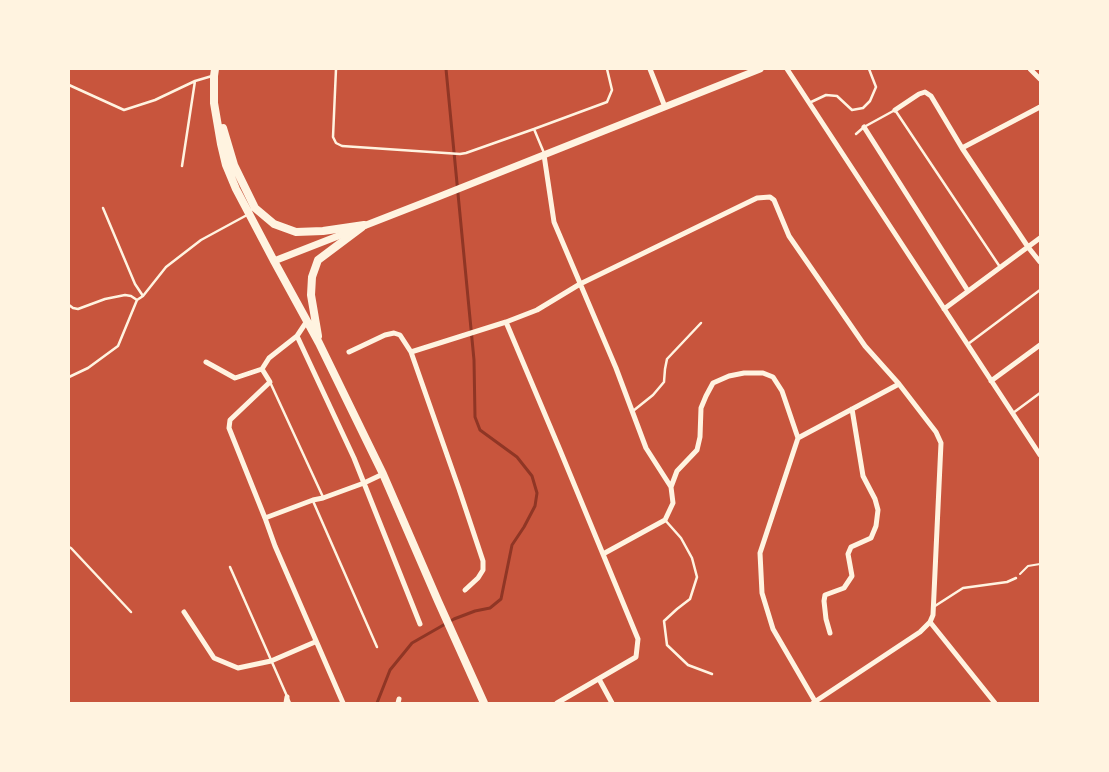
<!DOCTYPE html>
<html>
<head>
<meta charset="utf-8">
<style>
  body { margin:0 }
  #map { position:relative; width:1109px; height:772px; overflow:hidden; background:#c8553d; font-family:Overpass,sans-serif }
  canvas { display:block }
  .frame { position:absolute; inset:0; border:70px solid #fff3e0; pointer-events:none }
</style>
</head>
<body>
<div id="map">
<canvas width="1109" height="772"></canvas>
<div class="frame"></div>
</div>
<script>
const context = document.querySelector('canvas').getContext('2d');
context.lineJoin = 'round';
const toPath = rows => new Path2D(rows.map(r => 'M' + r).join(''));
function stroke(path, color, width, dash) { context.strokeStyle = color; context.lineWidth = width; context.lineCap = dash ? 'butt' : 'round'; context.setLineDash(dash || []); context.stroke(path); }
const stream = toPath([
  [377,703,390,670,412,643,454,619,475,611,490,608,501,599,512,545,524,527,535,506,537,493,532,476,517,457,480,430,475,417,474,360,446,69]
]);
const path = toPath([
  [1020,574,1028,566,1040,564]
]);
const service = toPath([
  [336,69,333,137,336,143,342,146,460,154,466,153,534,129,544,153],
  [69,85,124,110,155,100,195,81,212,76],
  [809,103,826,95,837,96,852,110,863,108,870,101,876,87,869,69],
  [534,129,607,102,612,90,607,69],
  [856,134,864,127,895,110,1000,267],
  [182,166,195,81],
  [103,208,135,284,143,296],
  [69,305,73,308,78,309,105,299,125,295,131,296,137,300],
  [968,344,1040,290],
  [69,377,88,368,118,346,137,300,143,296,166,267,201,240,247,215],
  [270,382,323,497],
  [633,411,653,395,664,382,665,369,667,359,701,323],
  [1013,413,1040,393],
  [313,501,377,647],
  [665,520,681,538,692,558,697,577,690,599,677,609,664,621,667,645,688,665,712,674],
  [69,547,71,548,131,612],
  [230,567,290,703],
  [935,606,963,588,1007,582,1016,578]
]);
const minor = toPath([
  [650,69,665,107],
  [787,69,1040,455],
  [1030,69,1040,79],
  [895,110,919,94,925,92,931,96,962,148,1028,247,1040,262],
  [864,127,968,291],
  [962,148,1040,107],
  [544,155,554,222,616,368,646,448,671,487,673,503,665,520,603,554],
  [944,309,1040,238],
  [307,321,297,336,269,358,262,369,270,382,230,420,229,428,265,518,275,546,343,703],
  [506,322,560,450,638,639,636,657,557,703],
  [297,336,354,458,420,624],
  [349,352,385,335,394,333,400,335,411,352,459,489,483,561,483,570,478,578,465,590],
  [411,352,506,322,537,310,580,284,757,198,770,197,774,200,789,236,865,346,899,384,936,432,941,443,933,615,930,622,920,632,813,703],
  [206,362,235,378,262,369],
  [991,381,1040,345],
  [798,438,899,384],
  [671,487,677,471,697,450,700,437,701,408,706,396,713,383,729,376,744,373,763,373,773,377,782,391,798,438,760,553,762,593,773,629,816,703],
  [265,518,313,500,323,498,364,483,383,474],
  [184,612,214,658,238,668,271,661,315,642],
  [930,622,995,703],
  [830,633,826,619,824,601,825,595,844,588,852,576,848,554,851,547,871,538,876,526,878,510,875,499,863,476,852,409],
  [599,679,612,703],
  [286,703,287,697],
  [398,703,399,699]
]);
const tertiary = toPath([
  [274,261,438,197,760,69]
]);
const secondary = toPath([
  [215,69,214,76,214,103,221,144,226,165,236,189,274,261,319,343,383,474,438,601,484,703],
  [223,128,234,165,255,208,274,224,296,232,323,231,364,225],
  [318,336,311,295,312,277,318,260,362,227]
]);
stroke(stream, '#8f3625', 3);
stroke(path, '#fff3e0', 2);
stroke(service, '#fff3e0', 2.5);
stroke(minor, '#fff3e0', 5);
stroke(tertiary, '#fff3e0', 7);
stroke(secondary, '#fff3e0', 8);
</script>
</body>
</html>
